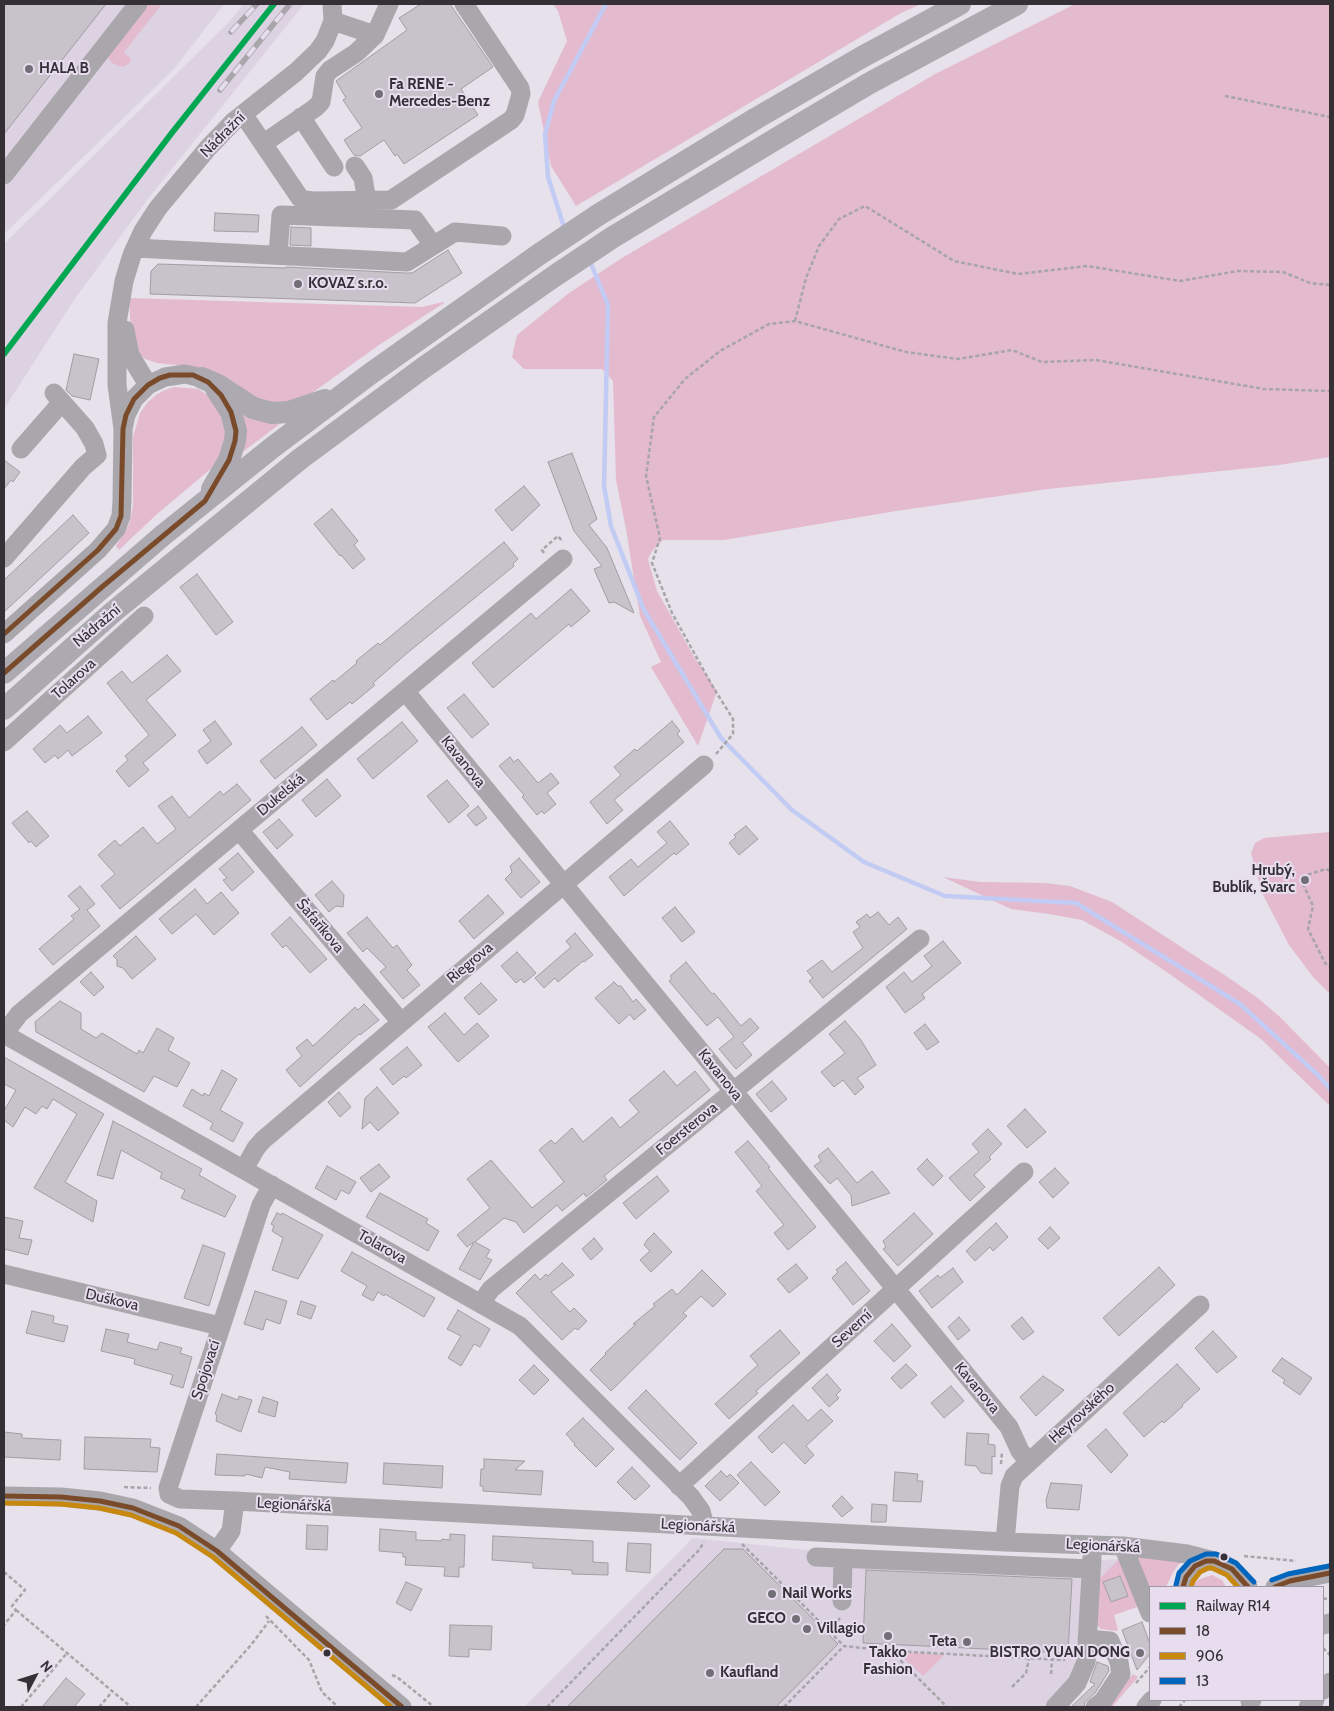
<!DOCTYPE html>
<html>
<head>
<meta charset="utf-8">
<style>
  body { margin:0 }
  #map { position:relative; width:1334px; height:1711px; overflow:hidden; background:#e6e1ea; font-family:Cabin,sans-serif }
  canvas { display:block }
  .frame { position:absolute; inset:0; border:5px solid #343036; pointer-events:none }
  .legend { position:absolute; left:1149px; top:1586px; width:175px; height:115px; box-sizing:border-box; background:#e7ddee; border:1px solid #9f98a4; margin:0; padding:6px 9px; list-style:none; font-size:15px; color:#343036 }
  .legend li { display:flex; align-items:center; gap:10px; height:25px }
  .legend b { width:25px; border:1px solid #9f98a4 }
  .north { position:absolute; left:10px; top:1651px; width:50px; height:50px; -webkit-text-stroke:4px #e7ddee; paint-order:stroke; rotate:50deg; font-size:14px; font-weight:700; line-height:20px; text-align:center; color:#343036 }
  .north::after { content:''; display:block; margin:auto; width:18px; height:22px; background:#343036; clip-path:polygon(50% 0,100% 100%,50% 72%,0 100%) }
</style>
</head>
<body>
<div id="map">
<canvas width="1334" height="1711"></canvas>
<div class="frame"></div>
<ul class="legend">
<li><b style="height:6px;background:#00a651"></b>Railway R14</li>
<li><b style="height:6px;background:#7a4b2a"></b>18</li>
<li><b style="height:6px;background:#c6880e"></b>906</li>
<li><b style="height:6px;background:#0065bd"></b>13</li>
</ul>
<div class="north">N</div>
</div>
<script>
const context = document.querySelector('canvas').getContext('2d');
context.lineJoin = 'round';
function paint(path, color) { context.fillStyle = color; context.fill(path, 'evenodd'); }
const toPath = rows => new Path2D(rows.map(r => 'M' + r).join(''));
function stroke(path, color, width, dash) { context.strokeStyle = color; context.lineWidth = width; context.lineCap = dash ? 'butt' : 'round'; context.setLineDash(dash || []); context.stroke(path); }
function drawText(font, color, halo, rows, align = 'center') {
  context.font = font + ' Cabin,sans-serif'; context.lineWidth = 4; context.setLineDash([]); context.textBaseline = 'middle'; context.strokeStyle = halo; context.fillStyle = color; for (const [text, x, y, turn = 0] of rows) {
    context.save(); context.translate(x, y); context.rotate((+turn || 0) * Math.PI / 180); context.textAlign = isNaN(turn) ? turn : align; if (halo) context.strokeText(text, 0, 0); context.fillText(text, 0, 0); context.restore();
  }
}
const built = toPath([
  [4,4,224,4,174,69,4,234],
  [244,4,304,4,147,200,74,300,4,409,4,244,229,22],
  [693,1538,806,1550,1078,1562,1119,1559,1099,1579,1096,1661,1082,1693,1069,1707,524,1707]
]);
const green = toPath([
  [143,4,162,4,124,52,131,59,130,63,123,67,118,66,111,62,107,56],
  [553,4,921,4,901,13,576,206,551,166,538,102,567,41,558,11],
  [1075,4,1330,4,1330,457,1279,465,1048,489,896,511,724,540,663,540,652,551,648,559,657,591,693,655,717,691,698,746,651,667,661,662,640,616,626,529,616,480,613,381,602,369,524,369,512,357,517,335,569,293,622,258,935,74],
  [129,298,422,307,443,302,444,303,379,345,312,393,273,407,202,368,157,363,145,359,137,352,131,333],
  [174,387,198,389,209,396,224,417,226,446,213,467,156,515,119,550,116,546,129,524,133,506,133,437,140,413,148,402,156,395,165,390],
  [238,408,285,420,240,454],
  [1330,832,1330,994,1313,977,1289,945,1262,893,1251,853,1255,843,1264,838],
  [943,877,980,882,1045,883,1070,886,1112,902,1232,980,1259,999,1280,1017,1330,1068,1330,1106,1261,1039,1171,975,1122,942,1082,920,1049,914,1011,909],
  [1133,1550,1186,1559,1178,1565,1172,1574,1166,1587,1150,1587,1150,1594],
  [1123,1555,1143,1605,1114,1615,1118,1630,1115,1631,1101,1629,1097,1625,1099,1579],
  [1120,1576,1128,1596,1111,1602,1103,1582],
  [1212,1575,1222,1580,1226,1587,1192,1587,1194,1583,1200,1579],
  [904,1652,944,1655,923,1676,901,1656],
  [1133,1674,1138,1677,1112,1707,1105,1707]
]);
const stream = toPath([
  [565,230,548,177,545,134,554,101,606,4],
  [588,260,592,266,608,305,604,486,611,526,644,610,721,738,792,810,864,862,945,896,1076,903,1240,1004,1319,1076,1330,1089]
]);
const building = toPath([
  [4,4,106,4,4,134,4,4],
  [421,4,450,4,493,67,461,89,478,115,404,164,397,154,395,156,384,140,360,156,354,155,344,140,362,128,343,100,346,98,336,81,407,30,399,18,421,4],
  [215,213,259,215,258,232,214,231,215,213],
  [291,227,311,228,311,246,290,245,291,227],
  [448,250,462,273,415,303,150,294,151,271,158,264,286,268,286,267,406,273,412,273,448,250],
  [74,354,99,359,90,400,72,396,66,390,74,354],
  [572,453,597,519,589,525,607,548,634,613,614,602,609,603,594,569,602,566,574,531,548,462,572,453],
  [4,460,20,472,13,482,11,480,4,489,4,460],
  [524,486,540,505,512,531,495,510,524,486],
  [332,509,358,541,354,545,365,559,353,569,341,555,340,556,314,524,332,509],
  [73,515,89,533,4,612,4,580,73,515],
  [504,542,518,559,513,564,514,566,406,654,373,683,375,685,352,704,350,702,327,720,310,699,333,680,334,682,357,663,356,661,378,643,380,645,504,542],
  [197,574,233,622,216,635,180,587,197,574],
  [571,589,590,611,571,627,569,624,493,688,472,663,531,613,536,619,571,589],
  [167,655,181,671,146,700,176,735,143,763,149,770,129,787,116,771,128,760,125,756,149,735,107,683,122,671,132,683,167,655],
  [464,694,489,724,472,738,447,708,464,694],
  [88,716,102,733,72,756,68,750,58,759,55,755,45,763,33,749,60,725,67,733,88,716],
  [215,721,232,744,207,764,198,751,211,741,203,730,215,721],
  [672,721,680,731,677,734,684,742,614,800,623,810,607,824,590,802,621,775,614,767,635,749,637,751,672,721],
  [402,722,418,741,373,779,357,759,402,722],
  [302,727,317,745,275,779,260,761,302,727],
  [510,757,514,762,518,759,538,783,551,773,559,783,547,793,556,804,544,814,542,811,537,815,522,797,524,795,499,766,510,757],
  [327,779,341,796,316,817,302,800,327,779],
  [447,780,469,806,449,823,427,796,447,780],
  [237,784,251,800,120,909,101,886,115,874,98,855,115,840,120,846,143,827,157,844,176,829,158,806,172,796,189,818,220,791,223,795,237,784],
  [478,806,487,818,476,826,467,815,478,806],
  [27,811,49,836,36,847,31,841,29,843,12,823,27,811],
  [279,819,293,835,277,849,263,832,279,819],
  [670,821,689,844,676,855,674,853,624,896,609,877,631,859,638,867,667,843,657,832,670,821],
  [746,826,758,839,739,855,729,843,736,837,734,835,746,826],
  [238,853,254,872,232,891,223,880,227,878,219,869,238,853],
  [519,858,540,882,521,898,505,879,512,872,510,866,519,858],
  [332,881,344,895,343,907,336,906,329,912,315,895,332,881],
  [80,886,95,904,87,910,100,926,53,965,39,949,74,919,71,916,80,909,68,896,80,886],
  [195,889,207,904,221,892,239,913,214,935,196,914,172,934,159,919,195,889],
  [488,895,504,913,474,939,459,921,488,895],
  [675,907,695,932,682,942,662,918,675,907],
  [878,912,889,925,898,917,907,929,823,998,809,981,813,978,807,971,822,960,832,972,863,948,853,932,860,927,856,922,867,914,870,918,878,912],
  [290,917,327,959,310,973,286,945,283,948,271,934,290,917],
  [367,917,393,948,397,945,412,965,407,970,420,985,403,999,380,972,386,967,367,948,363,952,347,933,367,917],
  [575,933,593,955,584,962,583,961,558,982,555,978,544,988,535,978,571,947,566,941,575,933],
  [136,936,156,959,132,979,123,968,117,966,117,960,113,956,136,936],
  [943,941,961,963,922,994,925,998,905,1013,886,987,904,972,912,982,932,966,924,956,943,941],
  [517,952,536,973,524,983,521,979,516,983,501,966,517,952],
  [686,962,712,994,714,993,741,1026,750,1018,759,1028,742,1043,752,1055,736,1069,719,1049,734,1037,718,1017,707,1026,669,981,672,979,670,976,686,962],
  [91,972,104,987,94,996,80,982,91,972],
  [614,982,618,986,621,986,633,1002,636,999,646,1010,634,1020,630,1014,619,1024,595,998,614,982],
  [481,983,497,1000,479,1015,464,998,481,983],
  [60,1001,81,1013,81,1029,96,1038,102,1033,137,1054,139,1050,143,1053,157,1028,174,1038,168,1050,190,1063,177,1087,154,1076,144,1092,36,1032,35,1022,60,1001],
  [364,1004,379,1020,360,1035,359,1034,300,1087,286,1070,302,1056,296,1048,307,1039,313,1046,355,1007,358,1010,364,1004],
  [445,1013,464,1035,477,1023,489,1036,458,1062,428,1027,445,1013],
  [845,1021,861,1040,876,1065,857,1078,864,1087,855,1095,843,1080,834,1087,821,1072,845,1053,829,1034,845,1021],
  [925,1024,939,1042,927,1050,914,1033,925,1024],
  [407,1047,422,1065,406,1078,404,1076,393,1085,380,1069,407,1047],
  [4,1057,104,1114,65,1182,97,1201,93,1222,34,1188,77,1114,53,1099,47,1109,42,1106,36,1114,25,1107,13,1127,4,1120,4,1111,16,1090,4,1084,4,1057],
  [222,1070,237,1079,220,1110,243,1123,233,1142,210,1129,213,1123,183,1106,192,1089,203,1096,204,1093,209,1096,222,1070],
  [664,1071,677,1086,695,1071,710,1090,604,1176,607,1180,586,1197,584,1193,562,1211,557,1205,524,1233,516,1222,504,1218,475,1242,490,1250,486,1257,492,1260,480,1280,459,1269,474,1242,467,1247,457,1235,490,1208,467,1179,491,1160,532,1208,564,1182,539,1150,551,1140,555,1144,572,1128,583,1142,612,1117,620,1128,639,1112,629,1100,664,1071],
  [772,1081,787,1099,771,1112,756,1094,772,1081],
  [377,1087,399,1113,378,1131,370,1122,362,1129,365,1098,377,1087],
  [339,1092,351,1107,340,1117,328,1102,339,1092],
  [1025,1109,1046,1132,1027,1148,1007,1126,1025,1109],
  [113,1121,202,1169,199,1175,236,1196,225,1217,181,1198,185,1190,160,1178,162,1173,121,1150,113,1179,97,1175,113,1121],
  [988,1129,1002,1144,989,1157,991,1159,974,1175,985,1187,970,1201,949,1178,979,1152,972,1144,988,1129],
  [748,1141,770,1167,768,1168,816,1227,788,1250,774,1233,784,1225,756,1191,762,1186,735,1152,748,1141],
  [828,1148,857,1183,872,1171,890,1193,852,1206,851,1195,837,1178,830,1184,814,1166,821,1161,818,1156,828,1148],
  [927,1159,943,1176,933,1186,917,1169,927,1159],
  [379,1164,390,1177,371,1192,360,1178,379,1164],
  [327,1166,356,1182,349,1194,341,1190,336,1200,315,1188,327,1166],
  [1055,1168,1069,1183,1053,1198,1039,1182,1055,1168],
  [657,1176,669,1191,636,1219,623,1203,657,1176],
  [380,1193,428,1219,426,1223,439,1231,428,1251,366,1217,380,1193],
  [277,1213,281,1215,282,1213,323,1235,298,1279,272,1270,283,1238,272,1231,274,1226,271,1224,277,1213],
  [914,1213,933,1234,898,1266,883,1249,886,1247,883,1241,914,1213],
  [4,1217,23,1221,19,1238,32,1240,28,1255,4,1249,4,1217],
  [996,1223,1008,1237,993,1251,990,1247,975,1261,966,1251,996,1223],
  [1050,1227,1060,1238,1048,1249,1038,1239,1050,1227],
  [654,1233,672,1252,651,1272,640,1260,650,1251,644,1245,647,1240,654,1233],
  [594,1238,603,1249,591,1260,582,1249,594,1238],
  [203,1245,225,1253,209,1306,184,1298,203,1245],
  [352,1252,435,1298,424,1317,385,1294,384,1296,378,1292,373,1301,362,1295,367,1286,341,1271,352,1252],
  [846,1262,870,1291,853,1305,832,1278,838,1272,836,1270,846,1262],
  [562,1263,574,1275,551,1292,570,1312,574,1308,587,1321,578,1330,575,1328,562,1340,516,1293,535,1274,540,1280,546,1274,548,1276,562,1263],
  [796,1264,808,1278,789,1293,777,1279,796,1264],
  [1159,1267,1175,1285,1119,1336,1103,1318,1159,1267],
  [953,1268,963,1282,932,1308,919,1291,938,1275,940,1278,953,1268],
  [702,1270,726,1294,713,1307,701,1296,683,1313,687,1316,611,1391,590,1370,606,1354,605,1353,636,1324,633,1324,655,1306,653,1304,672,1289,677,1295,702,1270],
  [255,1291,287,1301,280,1324,266,1319,263,1330,244,1324,255,1291],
  [301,1301,316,1306,311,1319,297,1314,301,1301],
  [458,1310,490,1329,480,1347,474,1344,461,1366,448,1358,461,1336,447,1329,458,1310],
  [32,1311,54,1316,53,1323,68,1326,64,1342,26,1333,32,1311],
  [959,1317,970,1330,958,1340,948,1327,959,1317],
  [1022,1317,1034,1332,1023,1340,1011,1326,1022,1317],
  [892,1324,911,1346,894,1362,874,1341,892,1324],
  [106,1329,129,1334,127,1342,157,1350,160,1342,182,1348,180,1353,192,1357,183,1388,170,1384,173,1375,134,1364,135,1359,101,1351,106,1329],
  [780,1330,800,1353,756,1391,758,1393,729,1419,715,1404,758,1365,750,1356,780,1330],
  [1213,1331,1237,1357,1217,1373,1195,1348,1213,1331],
  [1282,1358,1312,1378,1300,1395,1283,1383,1285,1380,1272,1371,1282,1358],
  [906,1364,917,1375,901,1389,891,1378,906,1364],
  [1177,1364,1200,1389,1182,1405,1183,1406,1164,1423,1162,1421,1144,1437,1123,1413,1177,1364],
  [534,1365,549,1380,534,1395,519,1380,534,1365],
  [827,1374,841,1390,836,1395,839,1398,829,1407,812,1388,827,1374],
  [1043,1376,1064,1390,1036,1416,1020,1397,1043,1376],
  [951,1386,964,1401,944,1418,931,1403,951,1386],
  [646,1390,697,1443,680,1460,628,1408,646,1390],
  [222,1394,238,1400,239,1396,252,1400,241,1432,216,1421,217,1415,215,1414,222,1394],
  [263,1397,278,1402,275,1417,258,1412,263,1397],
  [793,1405,808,1421,821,1409,833,1421,806,1446,814,1455,805,1464,784,1442,772,1453,758,1437,793,1405],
  [583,1418,614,1449,596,1467,574,1445,575,1444,566,1434,583,1418],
  [1106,1429,1128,1455,1111,1473,1087,1446,1106,1429],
  [4,1432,22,1434,22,1438,61,1440,60,1460,4,1457,4,1432],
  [967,1433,989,1434,988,1444,995,1445,995,1457,992,1456,992,1474,981,1473,976,1466,965,1465,967,1433],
  [85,1437,151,1439,150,1447,160,1448,157,1472,84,1469,85,1437],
  [217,1454,348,1463,346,1483,289,1479,290,1472,265,1467,262,1478,246,1474,245,1476,215,1475,217,1454],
  [484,1459,525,1461,515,1470,543,1471,541,1495,483,1491,483,1486,480,1486,481,1469,484,1469,484,1459],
  [751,1462,780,1492,765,1506,737,1475,751,1462],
  [384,1463,443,1466,442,1488,383,1484,384,1463],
  [632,1467,650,1486,635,1500,617,1482,632,1467],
  [721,1471,727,1477,730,1474,739,1483,720,1501,705,1486,721,1471],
  [895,1472,918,1474,917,1481,923,1481,921,1502,893,1501,895,1472],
  [1051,1483,1082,1485,1079,1510,1047,1508,1046,1500,1051,1483],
  [842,1496,853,1508,842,1517,832,1506,842,1496],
  [872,1504,887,1505,886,1522,871,1522,872,1504],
  [307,1525,328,1526,327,1550,306,1549,307,1525],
  [380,1529,416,1532,416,1540,441,1541,442,1539,450,1540,450,1534,465,1535,464,1567,459,1567,459,1577,444,1576,445,1567,405,1565,406,1557,403,1557,403,1553,379,1551,380,1529],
  [493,1536,593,1541,593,1562,608,1563,608,1575,572,1574,572,1570,533,1568,533,1563,492,1560,493,1536],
  [628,1543,651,1544,650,1573,626,1571,628,1543],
  [724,1549,743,1549,838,1644,776,1707,567,1707,724,1549],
  [866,1570,1072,1579,1068,1653,863,1643,866,1570],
  [1120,1576,1128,1596,1111,1602,1103,1582,1120,1576],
  [406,1582,422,1589,411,1611,396,1603,406,1582],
  [1142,1622,1150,1644,1150,1654,1137,1670,1122,1630,1142,1622],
  [450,1625,492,1626,491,1650,469,1649,469,1657,449,1656,450,1625],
  [1097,1662,1108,1666,1109,1671,1095,1693,1085,1702,1084,1707,1071,1707,1095,1684,1090,1682,1097,1662],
  [66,1678,85,1694,74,1707,42,1707,66,1678]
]);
const path = toPath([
  [1225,96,1330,117],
  [795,321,806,278,819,246,839,219,865,206,954,261,1018,274,1087,266,1180,281,1238,271,1283,272,1310,283,1330,285],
  [544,553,542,550,558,536,563,542],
  [716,754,733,734,733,719,713,687,672,613,652,563,660,538,646,476,654,417,685,379,720,351,769,324,795,321,906,352,958,359,1012,350,1042,362,1096,360,1264,389,1330,391],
  [1330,871,1326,869,1300,877,1313,906,1308,929,1325,963,1330,967],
  [1001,1464,1002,1452],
  [124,1487,151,1488],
  [742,1544,844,1646,891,1651,1065,1660],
  [1244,1556,1296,1561],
  [4,1572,25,1590,12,1606,16,1610,4,1625],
  [1323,1599,1330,1598],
  [16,1610,131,1707],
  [266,1616,309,1660,322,1692,338,1707],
  [829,1631,841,1617],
  [1323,1648,1330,1655],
  [891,1651,947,1707],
  [1051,1674,1052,1659],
  [392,1675,397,1677,434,1707],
  [1136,1683,1150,1667],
  [1012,1687,1026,1673,1029,1658],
  [21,1707,67,1653],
  [99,1707,112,1692],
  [196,1707,251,1645,269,1621],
  [547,1707,699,1550,704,1542],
  [784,1707,844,1646],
  [1179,1707,1185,1700]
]);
const minor = toPath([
  [333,21,375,35],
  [243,114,300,198,304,200,314,201,391,200,511,120,515,115,521,94,520,88,464,4],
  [301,117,334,167],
  [264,143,315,108,321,102,325,76,330,70,356,53,375,35,389,4],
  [355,166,363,178,367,201],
  [4,175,138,4],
  [135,248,407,262,455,232,502,236],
  [278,255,281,215,415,220,433,245],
  [125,330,130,355,148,385],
  [123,429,117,385,117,323,124,281,132,255,143,231,158,208,208,148,233,122,296,72,318,51,325,41,333,21,332,4],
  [21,449,62,402],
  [4,558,83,467,97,455,94,444,85,428,54,393],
  [4,634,98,550,116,529,121,516,122,501,123,429,126,415,134,399,148,385,165,377,185,374,202,378],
  [405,691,1009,1427,1020,1451,1029,1462],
  [4,742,144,616],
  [239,830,401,1022],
  [4,1034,520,1326,691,1497,701,1511,705,1526],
  [4,1034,19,1014,563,559],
  [244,1169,256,1148,263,1140,704,765],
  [4,1274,220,1326],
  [481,1303,491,1289,920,939],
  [679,1486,1024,1172],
  [4,1496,61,1497,100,1501,133,1508,179,1526,217,1551,402,1707],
  [235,1501,180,1499,169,1494,168,1488,261,1205,272,1185],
  [1005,1542,1010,1486,1014,1476,1200,1305],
  [1123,1546,1150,1613],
  [217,1551,231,1531,235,1501,1005,1542,1123,1546,1187,1554,1222,1563,1232,1569,1248,1587],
  [816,1557,1091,1569],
  [1183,1587,1186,1577,1195,1566,1206,1561,1214,1561],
  [1275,1587,1290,1581,1330,1573],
  [842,1601,843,1558],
  [1323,1625,1330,1623],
  [1087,1639,1110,1641,1119,1662,1121,1674,1103,1701,1095,1707],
  [1323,1690,1330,1682],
  [1250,1702,1252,1700],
  [1055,1707,1077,1683,1086,1662,1092,1557],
  [1146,1707,1152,1700],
  [1308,1707,1315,1700]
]);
const major = toPath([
  [202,378,218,385,253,408,272,413,289,412,325,400],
  [212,489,229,460,235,441,236,431,231,412,216,389],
  [4,673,162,536,273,447,370,374,541,253,598,215,755,119,862,57,960,4],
  [4,709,113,612,300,459,423,368,556,275,613,237,794,128,868,84,1017,4]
]);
const rail = toPath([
  [231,32,257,4],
  [220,90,290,4]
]);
const bus1 = toPath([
  [4,634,98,550,116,529,121,516,123,429,126,415,134,399,148,385,160,378,170,375,193,375,208,382,221,395,231,412,236,431,235,441,229,460,205,501,102,587,4,673],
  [4,1496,61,1497,100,1501,133,1508,179,1526,217,1551,402,1707],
  [1183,1587,1186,1577,1195,1566,1206,1561,1214,1561,1232,1569,1248,1587],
  [1275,1587,1290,1581,1330,1573]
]);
const bus2 = toPath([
  [4,1503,61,1504,99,1508,131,1515,176,1533,213,1557,391,1707],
  [1191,1587,1193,1581,1200,1572,1208,1568,1212,1568,1227,1575,1238,1587]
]);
const bus3 = toPath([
  [1272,1580,1288,1574,1329,1566],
  [1176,1585,1179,1573,1190,1561,1206,1554,1216,1554,1236,1563,1254,1582]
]);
const rail1 = toPath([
  [4,354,171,134,274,4]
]);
const markers = [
  [29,69,5,"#726e75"],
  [379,94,5,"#726e75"],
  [298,284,5,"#726e75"],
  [1305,880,5,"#726e75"],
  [1224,1557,4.5,"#343036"],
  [772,1594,5,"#726e75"],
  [796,1619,5,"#726e75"],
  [807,1629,5,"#726e75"],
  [888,1636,5,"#726e75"],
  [967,1642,5,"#726e75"],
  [327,1653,4.5,"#343036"],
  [1140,1653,5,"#726e75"],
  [710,1673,5,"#726e75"]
];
const poiNames = [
  ["HALA B",39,69],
  ["Fa RENE -",389,85],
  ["Mercedes-Benz",389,102],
  ["KOVAZ s.r.o.",308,284],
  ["Hrubý,",1295,871,"right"],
  ["Bublík, Švarc",1295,888,"right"],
  ["Nail Works",782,1594],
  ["GECO",786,1619,"right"],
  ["Villagio",817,1629],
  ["Teta",957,1642,"right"],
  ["Takko",888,1653,"center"],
  ["Fashion",888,1670,"center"],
  ["BISTRO YUAN DONG",1130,1653,"right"],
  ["Kaufland",720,1673]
];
const streetNames = [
  ["Nádražní",223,135,-45],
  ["Nádražní",97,626,-40],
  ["Tolarova",74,679,-42],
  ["Kavanova",463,762,51],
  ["Dukelská",281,795,-40],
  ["Šafaříkova",320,926,50],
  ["Riegrova",470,963,-40],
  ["Kavanova",720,1075,51],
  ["Foersterova",687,1129,-39],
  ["Tolarova",382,1247,29],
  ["Duškova",112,1300,13],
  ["Severní",852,1329,-42],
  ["Spojovací",206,1370,-72],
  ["Kavanova",977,1388,50],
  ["Heyrovského",1082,1413,-42],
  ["Legionářská",294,1505,3],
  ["Legionářská",698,1526,3],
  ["Legionářská",1103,1546,3]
];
paint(built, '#dcd2e2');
paint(green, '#e4bace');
stroke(stream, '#c2cbf3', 4.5);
paint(building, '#c8c3ca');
stroke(building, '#a29da4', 1);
stroke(path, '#a7a5a9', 2.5, [4, 2.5]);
stroke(minor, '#aaa7ac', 19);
stroke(major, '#acaab0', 22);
stroke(rail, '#a8a6aa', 5.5);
stroke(rail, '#e7ddee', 4, [11]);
stroke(bus1, '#7a4b2a', 5);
stroke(bus2, '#c6880e', 5);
stroke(bus3, '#0065bd', 5);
stroke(rail1, '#00a651', 6);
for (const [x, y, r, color] of markers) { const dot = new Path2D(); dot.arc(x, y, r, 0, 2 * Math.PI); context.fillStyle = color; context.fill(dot); stroke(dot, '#e7ddee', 2); }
drawText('bold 15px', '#343036', '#e7ddee', poiNames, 'left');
drawText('15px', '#343036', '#e7ddee', streetNames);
</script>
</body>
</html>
